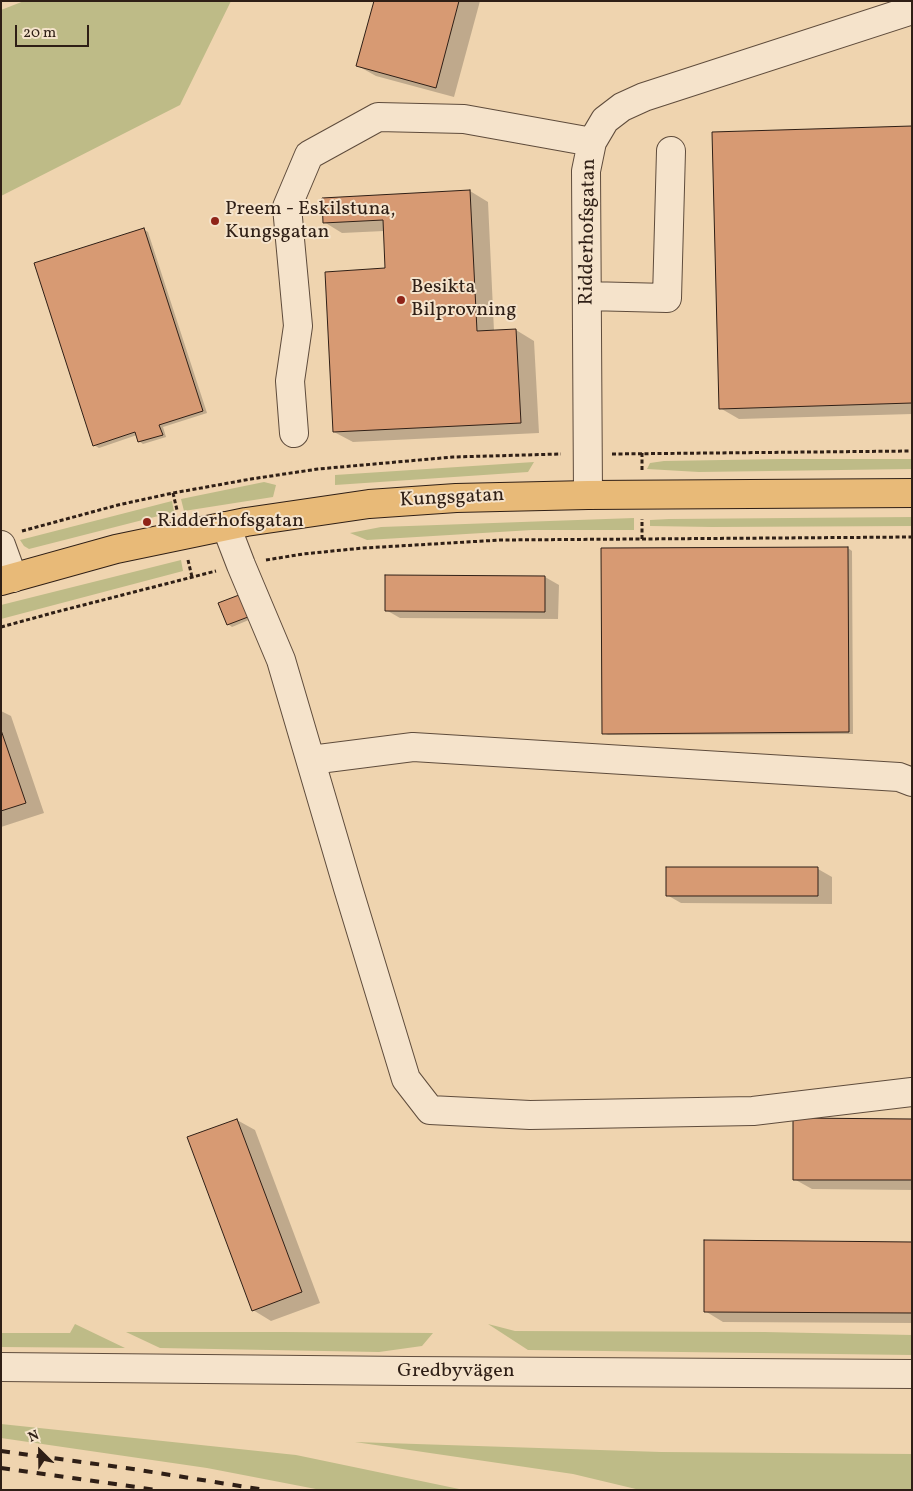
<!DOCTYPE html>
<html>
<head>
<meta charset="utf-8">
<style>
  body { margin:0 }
  #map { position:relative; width:913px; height:1491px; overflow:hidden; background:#efd4af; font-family:Vollkorn,serif }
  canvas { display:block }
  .frame { position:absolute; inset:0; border:2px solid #2f1f16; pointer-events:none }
  .north { position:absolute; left:15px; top:1426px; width:50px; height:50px; -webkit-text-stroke:4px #f5e3cb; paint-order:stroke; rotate:337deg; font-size:14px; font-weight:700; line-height:20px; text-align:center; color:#2f1f16 }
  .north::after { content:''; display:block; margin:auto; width:18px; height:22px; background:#2f1f16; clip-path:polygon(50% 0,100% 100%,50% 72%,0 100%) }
  .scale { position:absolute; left:15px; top:25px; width:74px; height:22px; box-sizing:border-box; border:2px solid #2f1f16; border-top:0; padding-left:6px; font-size:15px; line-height:18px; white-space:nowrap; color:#2f1f16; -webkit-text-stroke:4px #f5e3cb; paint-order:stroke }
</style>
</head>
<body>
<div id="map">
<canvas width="913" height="1491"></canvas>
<div class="frame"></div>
<div class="north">N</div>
<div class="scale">20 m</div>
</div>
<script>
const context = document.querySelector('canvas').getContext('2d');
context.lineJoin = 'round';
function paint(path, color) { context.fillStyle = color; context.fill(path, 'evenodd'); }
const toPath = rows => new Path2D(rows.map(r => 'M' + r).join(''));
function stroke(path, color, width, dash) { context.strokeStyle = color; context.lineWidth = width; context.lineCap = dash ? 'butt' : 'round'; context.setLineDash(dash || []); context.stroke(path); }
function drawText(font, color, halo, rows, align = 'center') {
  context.font = font + ' Vollkorn,serif'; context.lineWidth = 4; context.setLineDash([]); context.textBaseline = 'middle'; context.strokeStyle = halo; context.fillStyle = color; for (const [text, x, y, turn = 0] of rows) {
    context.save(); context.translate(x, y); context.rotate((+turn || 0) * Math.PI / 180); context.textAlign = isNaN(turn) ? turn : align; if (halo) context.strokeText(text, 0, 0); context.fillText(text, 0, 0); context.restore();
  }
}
const green = toPath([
  [24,1,231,1,180,105,1,196,1,10],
  [782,459,912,459,912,469,699,472,647,469,650,463,664,461],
  [534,462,528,472,335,485,335,475],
  [264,482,276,485,273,497,184,511,181,499],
  [172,501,174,512,29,549,24,546,20,540],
  [912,517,912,526,712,527,650,526,650,520,669,519],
  [634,518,634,530,532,530,367,540,350,533,381,527],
  [181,560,183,571,1,619,1,605],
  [75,1324,125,1348,1,1347,1,1333,70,1333],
  [488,1324,515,1331,764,1332,912,1335,912,1355,528,1350],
  [126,1332,282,1332,433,1333,422,1346,379,1352,160,1348],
  [1,1424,296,1455,464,1490,321,1490,207,1468,1,1438],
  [355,1442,661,1452,912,1454,912,1490,640,1490,573,1474]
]);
const shadow = toPath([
  [375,1,480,1,454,97,376,76,358,66],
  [912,127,912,414,739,419,720,408],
  [470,191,488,202,494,331,516,330,534,341,539,433,353,442,334,432,387,270,384,231,342,233,324,222],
  [143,229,148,232,207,413,163,427,166,437,143,444,139,441,137,435,99,448,94,445],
  [848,548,852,551,853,734,608,735,603,733],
  [545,577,559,585,558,619,400,618,386,610],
  [239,596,251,619,232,627,228,624],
  [1,711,11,716,44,813,1,827],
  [818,869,832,877,832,904,681,903,667,895],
  [237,1120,255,1130,320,1303,271,1321,253,1310],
  [912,1120,912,1190,812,1189,794,1179],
  [912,1243,912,1323,723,1322,705,1311]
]);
const building = toPath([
  [374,1,459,1,436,88,356,66,374,1],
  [912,126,912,403,719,409,712,132,912,126],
  [470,190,477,331,516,329,521,423,333,432,325,272,385,268,383,220,323,223,322,198,470,190],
  [144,228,203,411,159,425,163,435,138,442,135,432,93,446,34,263,144,228],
  [848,547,849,732,602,734,601,548,848,547],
  [385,575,545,576,545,612,385,611,385,575],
  [239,595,248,617,227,625,218,603,239,595],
  [1,730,26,803,1,811,1,730],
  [666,867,818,867,818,896,666,896,666,867],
  [793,1118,912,1119,912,1180,793,1180,793,1118],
  [237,1119,302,1292,252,1311,187,1137,237,1119],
  [704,1240,912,1242,912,1313,704,1312,704,1240]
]);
const path = toPath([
  [612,454,912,451],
  [642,470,642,453],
  [173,493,177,510],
  [22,531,118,505,173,493,251,479,318,469,453,457,561,454],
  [642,539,642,519],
  [188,560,192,577],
  [266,560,303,554,363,548,501,540,912,537],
  [1,627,56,612,216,571]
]);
const minor = toPath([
  [587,296,667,298,671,151],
  [294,433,290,381,298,326,287,207,309,155,378,117,464,119,592,142],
  [588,495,586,171,592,142,605,120,622,107,644,97,912,10],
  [226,526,241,565,281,660,348,888,406,1079,430,1110,530,1115,753,1111,912,1092],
  [1,545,13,578],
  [311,760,413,747,899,777,912,782],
  [1,1367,408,1371,912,1374]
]);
const major = toPath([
  [1,581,116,549,246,522,369,504,456,498,588,495,912,493]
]);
const rail = toPath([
  [1,1451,133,1469,265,1490],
  [1,1468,157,1490]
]);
const markers = [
  [215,221,5,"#8f2418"],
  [401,300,5,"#8f2418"],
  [147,522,5,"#8f2418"]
];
const poiNames = [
  ["Preem - Eskilstuna,",225,210],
  ["Kungsgatan",225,233],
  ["Besikta",411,288],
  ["Bilprovning",411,311],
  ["Ridderhofsgatan",157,522]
];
const streetNames = [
  ["Ridderhofsgatan",589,232,-89],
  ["Kungsgatan",452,499,-3],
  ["Gredbyvägen",456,1372]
];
paint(green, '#bebb87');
paint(shadow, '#0003');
paint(building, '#d79a73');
stroke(building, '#2f1f16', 1);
stroke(minor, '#5f4c3c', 30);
stroke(major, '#2f1f16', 30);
stroke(path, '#2f1f16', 3, [4, 2.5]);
stroke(minor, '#f5e3cb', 28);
stroke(major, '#e8ba78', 28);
stroke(rail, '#2f1f16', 4, [9, 9]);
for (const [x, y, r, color] of markers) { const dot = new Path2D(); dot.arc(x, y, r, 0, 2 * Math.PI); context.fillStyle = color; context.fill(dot); stroke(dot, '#f5e3cb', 2); }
drawText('20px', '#2f1f16', '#f5e3cb', poiNames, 'left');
drawText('20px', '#2f1f16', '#f5e3cb', streetNames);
</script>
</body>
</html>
